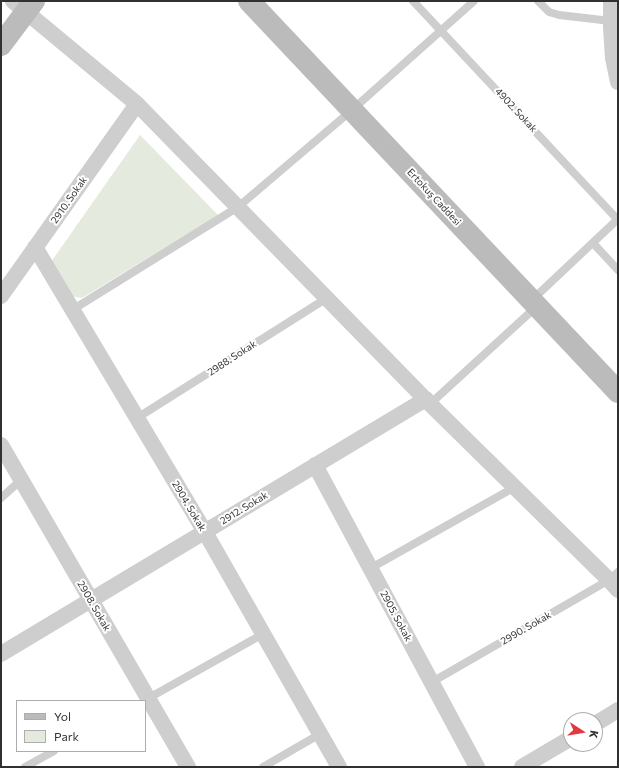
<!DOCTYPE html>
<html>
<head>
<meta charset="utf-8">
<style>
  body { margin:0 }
  #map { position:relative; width:619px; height:768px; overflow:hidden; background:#fff; font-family:Commissioner,sans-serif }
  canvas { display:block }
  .frame { position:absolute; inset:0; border:2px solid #313131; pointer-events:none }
  .legend { position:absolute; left:16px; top:700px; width:130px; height:52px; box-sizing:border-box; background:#fff; border:1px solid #adadad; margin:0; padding:5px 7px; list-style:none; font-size:12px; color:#313131 }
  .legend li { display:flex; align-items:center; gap:8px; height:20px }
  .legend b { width:20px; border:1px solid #adadad }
  .north { position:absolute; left:563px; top:712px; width:40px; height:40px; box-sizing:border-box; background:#fff; border:1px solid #adadad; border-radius:50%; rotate:102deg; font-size:11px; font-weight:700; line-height:16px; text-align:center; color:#313131 }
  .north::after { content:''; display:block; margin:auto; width:14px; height:18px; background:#e23940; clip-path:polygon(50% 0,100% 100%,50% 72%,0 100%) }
</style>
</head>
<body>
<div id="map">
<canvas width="619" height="768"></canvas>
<div class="frame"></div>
<ul class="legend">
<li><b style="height:5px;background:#bbb"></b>Yol</li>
<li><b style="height:11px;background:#e4eadd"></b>Park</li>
</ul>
<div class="north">K</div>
</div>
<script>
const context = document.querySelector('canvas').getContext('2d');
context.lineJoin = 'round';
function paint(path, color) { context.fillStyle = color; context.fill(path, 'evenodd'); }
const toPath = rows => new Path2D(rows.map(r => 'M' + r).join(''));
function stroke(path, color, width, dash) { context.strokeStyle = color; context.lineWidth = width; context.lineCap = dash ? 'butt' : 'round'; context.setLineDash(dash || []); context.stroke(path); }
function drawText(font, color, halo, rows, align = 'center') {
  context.font = font + ' Commissioner,sans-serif'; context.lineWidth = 4; context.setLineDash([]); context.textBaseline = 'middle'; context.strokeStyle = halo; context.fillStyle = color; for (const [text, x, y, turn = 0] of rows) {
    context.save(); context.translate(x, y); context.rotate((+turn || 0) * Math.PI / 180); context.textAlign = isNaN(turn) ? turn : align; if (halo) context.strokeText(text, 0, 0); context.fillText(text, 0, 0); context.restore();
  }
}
const green = toPath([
  [140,135,218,215,82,298,71,296,51,262]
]);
const lane = toPath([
  [413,1,618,220],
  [538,1,549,12,559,15,611,21],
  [593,243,618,270],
  [532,300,618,219],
  [72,310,238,207,352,110,474,1],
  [430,404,536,307],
  [137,418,327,298],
  [1,498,21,480],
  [371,568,515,487],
  [432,682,609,580,618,572],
  [147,699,263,634],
  [25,767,54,751],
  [263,767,320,734]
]);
const street = toPath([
  [13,1,137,104,430,404,609,580,618,590],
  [611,1,611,28,613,58,618,82],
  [35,247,205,532,339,767],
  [1,296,137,104],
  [1,445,188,767],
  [315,465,477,767],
  [1,654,426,399],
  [595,724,618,710],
  [522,767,571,738]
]);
const secondary = toPath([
  [249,1,618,392],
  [1,45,34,1]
]);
const streetNames = [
  ["4902. Sokak",516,110,47],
  ["Ertokuş Caddesi",434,197,47],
  ["2910. Sokak",69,200,-55],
  ["2988. Sokak",232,358,-33],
  ["2904. Sokak",189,506,59],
  ["2912. Sokak",244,508,-31],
  ["2908. Sokak",94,606,60],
  ["2905. Sokak",396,616,62],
  ["2990. Sokak",526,628,-30]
];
paint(green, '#e4eadd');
stroke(lane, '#cecece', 8);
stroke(street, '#cecece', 16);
stroke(secondary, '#bbb', 22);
drawText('10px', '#313131', '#fff', streetNames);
</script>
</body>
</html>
